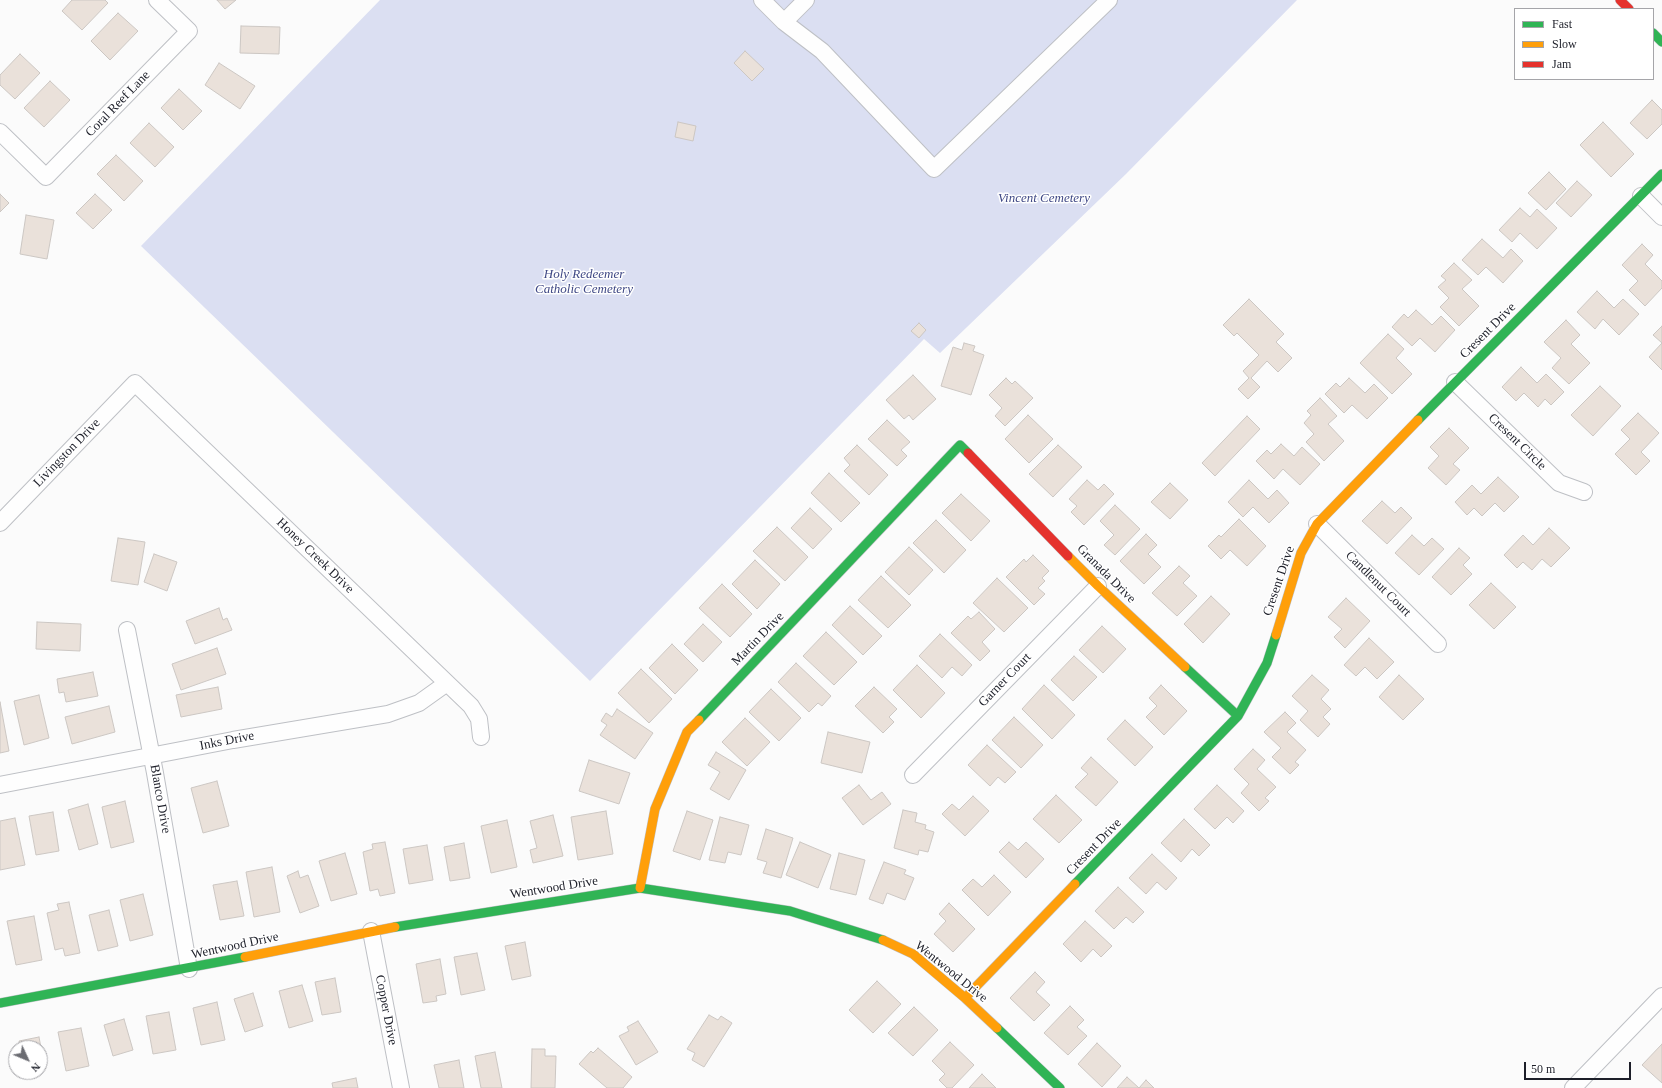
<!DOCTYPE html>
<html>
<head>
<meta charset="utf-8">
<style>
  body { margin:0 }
  #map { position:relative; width:1662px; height:1088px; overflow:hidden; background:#fbfbfb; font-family:"Times New Roman",serif }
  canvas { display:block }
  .legend { position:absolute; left:1514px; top:8px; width:140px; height:72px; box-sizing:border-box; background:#fff; border:1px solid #a5a5a9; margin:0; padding:5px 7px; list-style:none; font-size:12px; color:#1d1f29 }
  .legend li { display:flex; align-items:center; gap:8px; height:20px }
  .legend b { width:20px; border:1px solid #a5a5a9 }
  .north { position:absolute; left:8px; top:1040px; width:40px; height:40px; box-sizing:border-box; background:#fff; border:1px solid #a5a5a9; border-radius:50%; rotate:134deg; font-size:11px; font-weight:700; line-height:16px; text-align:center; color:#1d1f29 }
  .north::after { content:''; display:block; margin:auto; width:14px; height:18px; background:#6b6c72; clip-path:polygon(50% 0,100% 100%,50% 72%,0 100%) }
  .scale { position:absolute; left:1524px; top:1062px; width:107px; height:18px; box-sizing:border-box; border:2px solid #1d1f29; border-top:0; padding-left:5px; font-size:12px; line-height:14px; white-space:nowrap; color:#1d1f29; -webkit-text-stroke:3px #fff; paint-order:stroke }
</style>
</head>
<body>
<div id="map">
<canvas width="1662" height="1088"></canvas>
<ul class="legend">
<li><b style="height:5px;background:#30b455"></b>Fast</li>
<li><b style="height:5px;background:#ff9f0a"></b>Slow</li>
<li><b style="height:5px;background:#e5322d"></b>Jam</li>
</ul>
<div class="north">N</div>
<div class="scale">50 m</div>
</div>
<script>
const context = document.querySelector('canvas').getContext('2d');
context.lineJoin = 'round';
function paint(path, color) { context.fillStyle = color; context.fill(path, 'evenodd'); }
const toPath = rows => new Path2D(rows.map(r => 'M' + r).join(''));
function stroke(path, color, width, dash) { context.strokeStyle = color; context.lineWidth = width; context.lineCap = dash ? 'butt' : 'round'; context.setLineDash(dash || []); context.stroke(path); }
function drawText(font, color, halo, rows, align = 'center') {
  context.font = font + ' "Times New Roman",serif'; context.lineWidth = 3; context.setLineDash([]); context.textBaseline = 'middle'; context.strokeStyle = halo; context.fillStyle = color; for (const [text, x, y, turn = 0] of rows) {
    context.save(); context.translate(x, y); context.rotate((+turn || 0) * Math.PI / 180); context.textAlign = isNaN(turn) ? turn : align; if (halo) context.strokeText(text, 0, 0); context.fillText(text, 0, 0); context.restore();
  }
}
const green = toPath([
  [380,0,1297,0,1126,174,940,353,924,339,590,681,141,246]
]);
const building = toPath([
  [72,0,105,0,108,3,82,30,62,11,72,0],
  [217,0,236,0,225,9,217,0],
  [118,13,138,31,110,60,91,41,118,13],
  [241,26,280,27,279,54,240,53,241,26],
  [745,51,764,69,752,81,734,63,745,51],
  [20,54,40,73,15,99,0,85,0,75,20,54],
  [219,63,255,86,240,109,205,85,219,63],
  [50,81,70,100,44,127,24,108,50,81],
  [179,89,202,111,183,130,161,108,179,89],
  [1652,100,1662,110,1662,124,1647,139,1630,123,1652,100],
  [678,122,696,126,693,141,675,137,678,122],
  [1603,122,1634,154,1611,177,1580,145,1603,122],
  [149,123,174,147,155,167,130,143,149,123],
  [116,155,143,181,124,201,97,174,116,155],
  [1549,172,1566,189,1546,210,1528,193,1549,172],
  [1577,181,1592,195,1571,217,1556,203,1577,181],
  [0,194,9,203,0,212,0,194],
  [95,194,112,210,93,229,76,213,95,194],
  [1520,208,1530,217,1537,209,1557,228,1537,249,1520,233,1512,242,1499,230,1520,208],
  [26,215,54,220,47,259,20,254,26,215],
  [1482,239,1503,258,1511,249,1523,261,1503,283,1486,267,1478,275,1462,260,1482,239],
  [1642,244,1653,255,1645,264,1662,281,1662,288,1645,306,1629,290,1638,281,1622,265,1642,244],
  [1454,263,1472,280,1462,289,1479,306,1459,326,1440,307,1449,298,1438,287,1446,280,1441,276,1454,263],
  [1597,291,1614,308,1623,299,1639,314,1619,335,1603,319,1595,329,1577,312,1597,291],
  [1249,299,1284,334,1276,342,1292,358,1278,372,1267,361,1251,378,1260,387,1248,399,1238,389,1249,378,1243,371,1259,355,1237,333,1234,336,1223,325,1249,299],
  [1416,310,1432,325,1441,316,1455,330,1435,352,1420,338,1412,346,1392,327,1404,314,1408,318,1416,310],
  [1566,320,1580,335,1571,344,1590,363,1569,384,1552,368,1561,358,1544,342,1566,320],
  [919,323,926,330,919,338,911,331,919,323],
  [1662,326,1662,370,1649,357,1662,343,1653,335,1662,326],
  [1388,334,1404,349,1396,358,1412,374,1392,394,1360,363,1388,334],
  [964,343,975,346,973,351,984,355,971,395,941,386,953,347,962,350,964,343],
  [1521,367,1537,383,1546,374,1564,392,1551,405,1545,399,1538,407,1524,393,1516,401,1502,387,1521,367],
  [913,375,936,399,913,420,909,415,904,419,886,400,913,375],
  [1006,378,1012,384,1015,381,1033,398,1005,426,995,416,1002,408,989,395,1006,378],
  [1349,378,1365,393,1374,384,1388,398,1367,419,1352,405,1344,413,1325,394,1336,383,1340,387,1349,378],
  [1600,386,1621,406,1593,436,1571,415,1600,386],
  [1320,398,1337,416,1328,424,1344,441,1324,461,1306,442,1314,434,1304,423,1311,415,1307,411,1320,398],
  [1638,413,1659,433,1641,452,1650,461,1636,475,1615,454,1630,439,1621,430,1638,413],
  [1028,415,1053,439,1029,463,1005,439,1028,415],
  [1247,416,1260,429,1215,476,1202,463,1247,416],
  [887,420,910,442,901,450,907,456,897,466,868,439,887,420],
  [1449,428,1469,448,1453,464,1460,470,1446,485,1428,468,1439,456,1430,447,1449,428],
  [1281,444,1294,456,1302,447,1320,464,1300,485,1283,469,1274,479,1256,461,1267,450,1271,454,1281,444],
  [857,445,888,475,869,495,844,471,850,465,844,458,857,445],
  [1058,445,1082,467,1053,497,1029,474,1058,445],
  [829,473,860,503,841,522,811,493,829,473],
  [1498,477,1519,497,1504,512,1495,503,1482,516,1474,508,1467,515,1455,502,1472,485,1481,494,1498,477],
  [1087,480,1098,490,1104,484,1114,494,1084,525,1071,512,1077,506,1069,499,1087,480],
  [1249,480,1268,499,1277,490,1289,503,1269,523,1253,507,1243,517,1228,502,1249,480],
  [1170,483,1188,500,1170,519,1151,502,1170,483],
  [961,494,990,521,971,541,942,513,961,494],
  [1382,501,1395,513,1401,507,1412,518,1387,544,1362,521,1382,501],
  [1115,505,1140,529,1115,555,1104,545,1114,535,1100,521,1115,505],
  [810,508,832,529,813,549,791,528,810,508],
  [1239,519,1266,546,1247,566,1230,550,1221,559,1208,546,1219,535,1221,537,1239,519],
  [936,520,966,550,944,573,913,543,936,520],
  [777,527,808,557,785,581,753,551,777,527],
  [1549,528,1570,548,1551,567,1542,559,1532,570,1523,562,1517,568,1504,555,1523,535,1533,545,1549,528],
  [1146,534,1157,545,1148,554,1161,567,1144,584,1120,561,1146,534],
  [1412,535,1424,546,1432,538,1444,549,1419,575,1395,553,1412,535],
  [118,538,145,542,138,585,111,581,118,538],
  [909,547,933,570,909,595,885,572,909,547],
  [1459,548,1470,558,1463,565,1472,574,1451,595,1432,577,1459,548],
  [154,554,177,562,167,591,144,582,154,554],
  [1033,555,1049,571,1042,578,1045,581,1038,588,1045,594,1034,605,1006,577,1024,559,1026,562,1033,555],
  [755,560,780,584,757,609,732,584,755,560],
  [1179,566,1190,576,1183,583,1197,596,1177,616,1152,593,1179,566],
  [881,576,911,605,888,628,858,600,881,576],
  [997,578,1028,608,1004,632,973,603,997,578],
  [1491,583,1516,607,1494,629,1469,605,1491,583],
  [722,584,752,614,730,637,699,608,722,584],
  [1211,596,1230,614,1203,643,1184,624,1211,596],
  [1346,598,1370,621,1345,648,1334,637,1342,629,1328,617,1346,598],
  [850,606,882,636,863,655,832,625,850,606],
  [219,608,223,620,227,618,232,630,195,644,186,621,219,608],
  [979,612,995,629,982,642,990,651,980,661,951,633,968,616,971,619,979,612],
  [37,622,81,624,80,651,36,649,37,622],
  [703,624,722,642,703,662,684,644,703,624],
  [1102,626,1126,649,1103,673,1079,650,1102,626],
  [826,632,857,662,834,685,803,656,826,632],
  [940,634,972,665,962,676,952,667,942,678,919,656,940,634],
  [1369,638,1394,662,1377,679,1365,667,1356,676,1344,665,1369,638],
  [672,644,698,670,675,694,649,668,672,644],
  [217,648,226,674,181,690,172,664,217,648],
  [1074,656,1097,677,1073,701,1051,680,1074,656],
  [796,663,831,696,822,706,818,703,809,712,778,682,796,663],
  [917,665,945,693,921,718,893,690,917,665],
  [641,669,672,699,649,723,618,693,641,669],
  [93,672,98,696,66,702,64,692,59,693,57,679,93,672],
  [1312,675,1329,690,1321,699,1331,709,1323,717,1330,724,1318,737,1300,720,1308,711,1292,696,1312,675],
  [1399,675,1424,699,1403,720,1379,697,1399,675],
  [1044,685,1075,715,1052,739,1022,709,1044,685],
  [1161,685,1187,711,1164,735,1146,717,1157,706,1149,698,1161,685],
  [218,687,222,709,181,717,176,695,218,687],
  [874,687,897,709,889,717,894,722,883,733,855,706,874,687],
  [771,689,801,718,779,741,749,712,771,689],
  [39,695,49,738,24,745,14,701,39,695],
  [0,702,9,751,0,753,0,702],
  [109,706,115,732,72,744,65,717,109,706],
  [617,709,653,733,635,759,600,735,607,725,601,721,606,713,612,717,617,709],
  [1285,712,1296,723,1287,732,1306,750,1295,762,1299,765,1290,774,1272,757,1281,748,1264,732,1285,712],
  [1014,717,1043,745,1021,768,992,740,1014,717],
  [745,718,770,742,747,766,722,742,745,718],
  [1125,720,1153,747,1135,766,1107,739,1125,720],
  [828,732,870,742,862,773,821,763,828,732],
  [987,745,1016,772,1005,783,998,777,990,786,968,765,987,745],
  [1253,749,1265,760,1257,769,1276,787,1265,798,1269,801,1259,811,1241,793,1249,784,1234,769,1253,749],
  [716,752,746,770,729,800,710,789,720,772,708,765,716,752],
  [1091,757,1118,782,1096,806,1075,787,1088,774,1081,768,1091,757],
  [589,760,630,773,619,804,579,791,589,760],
  [217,781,229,826,203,833,191,788,217,781],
  [859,785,871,800,882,792,891,804,863,825,842,798,859,785],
  [1217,785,1244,811,1233,823,1227,817,1215,829,1194,809,1217,785],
  [1056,795,1082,820,1059,843,1033,819,1056,795],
  [973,796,989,811,965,836,942,814,952,804,959,810,973,796],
  [125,801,134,842,111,848,102,807,125,801],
  [88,804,98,844,79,850,68,810,88,804],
  [903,810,917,813,915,822,926,825,925,829,934,832,928,852,919,850,918,855,894,848,903,810],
  [606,811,613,854,578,860,571,817,606,811],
  [687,811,713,820,700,860,673,851,687,811],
  [53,812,59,851,36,855,29,816,53,812],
  [553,815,563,856,533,863,530,850,537,848,530,821,553,815],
  [720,817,749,825,741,855,728,852,725,863,709,860,720,817],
  [15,818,25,865,0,870,0,821,15,818],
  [1184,819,1210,845,1199,856,1192,849,1181,862,1161,843,1184,819],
  [507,820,517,867,491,873,481,826,507,820],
  [766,829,793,838,781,878,763,873,767,862,757,859,766,829],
  [385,842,395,893,380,896,378,889,370,891,363,852,373,849,372,844,385,842],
  [800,842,831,855,818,888,786,875,800,842],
  [1009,842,1018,850,1026,842,1044,859,1026,878,999,852,1009,842],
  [464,843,470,878,450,881,444,847,464,843],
  [427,845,433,880,409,884,403,849,427,845],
  [345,853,357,894,331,901,319,861,345,853],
  [839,853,865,860,856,895,830,889,839,853],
  [1152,854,1177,878,1166,890,1157,882,1146,894,1129,878,1152,854],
  [884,862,906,870,904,874,914,878,905,900,887,893,883,904,869,899,884,862],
  [272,867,280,912,254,917,246,872,272,867],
  [298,871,300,878,308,875,319,906,300,913,287,876,298,871],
  [994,875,1011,892,988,916,962,890,973,879,982,887,994,875],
  [237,881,244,916,220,920,213,885,237,881],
  [1118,887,1144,912,1133,923,1126,917,1114,929,1095,911,1118,887],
  [143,894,153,935,130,941,120,900,143,894],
  [69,902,80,953,65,956,63,948,55,950,47,913,59,910,57,904,69,902],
  [949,903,975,929,953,952,934,934,946,921,939,914,949,903],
  [109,910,118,946,98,951,89,915,109,910],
  [34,916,42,960,16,965,7,921,34,916],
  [1085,921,1112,946,1101,957,1093,949,1081,962,1063,944,1085,921],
  [525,942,531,976,512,980,505,946,525,942],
  [477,953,485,990,461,995,454,957,477,953],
  [440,959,446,994,436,996,437,1001,423,1003,416,964,440,959],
  [1035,972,1045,982,1036,992,1050,1005,1034,1021,1010,998,1035,972],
  [335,978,341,1012,322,1015,315,982,335,978],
  [877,981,901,1004,873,1033,849,1010,877,981],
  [302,985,313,1021,289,1028,279,991,302,985],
  [253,993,263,1026,245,1032,234,999,253,993],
  [217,1002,225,1040,201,1045,193,1008,217,1002],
  [1070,1006,1084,1020,1077,1027,1087,1036,1068,1055,1044,1033,1070,1006],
  [914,1007,938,1030,913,1056,888,1033,914,1007],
  [169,1012,176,1050,153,1054,146,1016,169,1012],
  [709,1015,718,1020,721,1016,732,1023,704,1067,692,1060,695,1053,687,1049,709,1015],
  [124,1019,133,1050,113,1056,104,1025,124,1019],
  [638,1021,658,1052,636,1065,619,1036,629,1031,627,1027,638,1021],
  [81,1028,89,1066,66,1071,58,1032,81,1028],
  [39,1037,45,1069,40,1070,40,1048,20,1048,19,1041,39,1037],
  [950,1042,974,1065,952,1088,947,1088,939,1080,945,1074,932,1061,950,1042],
  [1097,1043,1121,1066,1102,1087,1078,1064,1097,1043],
  [1662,1044,1662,1083,1642,1065,1662,1044],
  [598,1048,632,1077,623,1088,607,1088,579,1064,591,1051,593,1053,598,1048],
  [532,1049,545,1049,545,1056,556,1056,555,1088,531,1088,532,1049],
  [495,1052,502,1088,481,1088,475,1056,495,1052],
  [459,1060,464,1088,439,1088,434,1065,459,1060],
  [982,1074,996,1088,969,1088,982,1074],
  [1127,1077,1139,1088,1117,1088,1127,1077],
  [356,1078,358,1088,333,1088,332,1083,356,1078],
  [1146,1080,1154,1088,1139,1088,1146,1080]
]);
const street = toPath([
  [762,0,784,22,822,51,934,169,1109,0],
  [784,22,806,0],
  [0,132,46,177,189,31,157,0],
  [1641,196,1662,217],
  [1455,382,1559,483,1584,492],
  [0,523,135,383,471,706,479,719,481,737],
  [1317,524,1438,644],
  [127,630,155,773,189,969],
  [913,775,1098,586],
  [0,785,233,740,388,714,419,703,447,683],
  [371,931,401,1088],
  [1573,1088,1662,996]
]);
const fast = toPath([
  [1653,33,1662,42],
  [1418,420,1662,174],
  [1185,667,1238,716],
  [699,720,960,445,968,453],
  [1075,884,1238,716,1267,663,1276,635],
  [395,927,640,888,790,911,883,940],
  [0,1003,245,957],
  [997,1028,1060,1088]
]);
const slow = toPath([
  [1068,556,1098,586,1185,667],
  [1276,635,1301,553,1317,524,1418,420],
  [640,888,655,809,687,732,699,720],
  [883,940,913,954,965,998,997,1028],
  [245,957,395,927],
  [965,998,1075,884]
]);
const jam = toPath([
  [1620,0,1629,9],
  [968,453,1068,556]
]);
const streetNames = [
  ["Coral Reef Lane",118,104,-46],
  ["Cresent Drive",1488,331,-45],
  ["Cresent Circle",1517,442,44],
  ["Livingston Drive",67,453,-46],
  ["Honey Creek Drive",315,556,44],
  ["Granada Drive",1106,574,45],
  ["Cresent Drive",1279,581,-71],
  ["Candlenut Court",1378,584,45],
  ["Martin Drive",758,639,-46],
  ["Garner Court",1005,680,-46],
  ["Inks Drive",227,741,-11],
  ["Blanco Drive",160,799,80],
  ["Cresent Drive",1094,847,-46],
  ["Wentwood Drive",554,888,-9],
  ["Wentwood Drive",235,946,-12],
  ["Wentwood Drive",951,972,39],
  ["Copper Drive",386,1010,79]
];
const parkNames = [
  ["Vincent Cemetery",1044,199],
  ["Holy Redeemer",584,275],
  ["Catholic Cemetery",584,290]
];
paint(green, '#dbdff2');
paint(building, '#eae1da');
stroke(building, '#ccc7c3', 1);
stroke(street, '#bec0c5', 18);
stroke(fast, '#bec0c5', 10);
stroke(slow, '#bec0c5', 10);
stroke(jam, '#bec0c5', 10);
stroke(street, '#fefefe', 16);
stroke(fast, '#30b455', 9);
stroke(slow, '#ff9f0a', 9);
stroke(jam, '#e5322d', 9);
drawText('13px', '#1d1f29', '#fff', streetNames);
drawText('italic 13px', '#3f4885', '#fff', parkNames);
</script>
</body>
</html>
